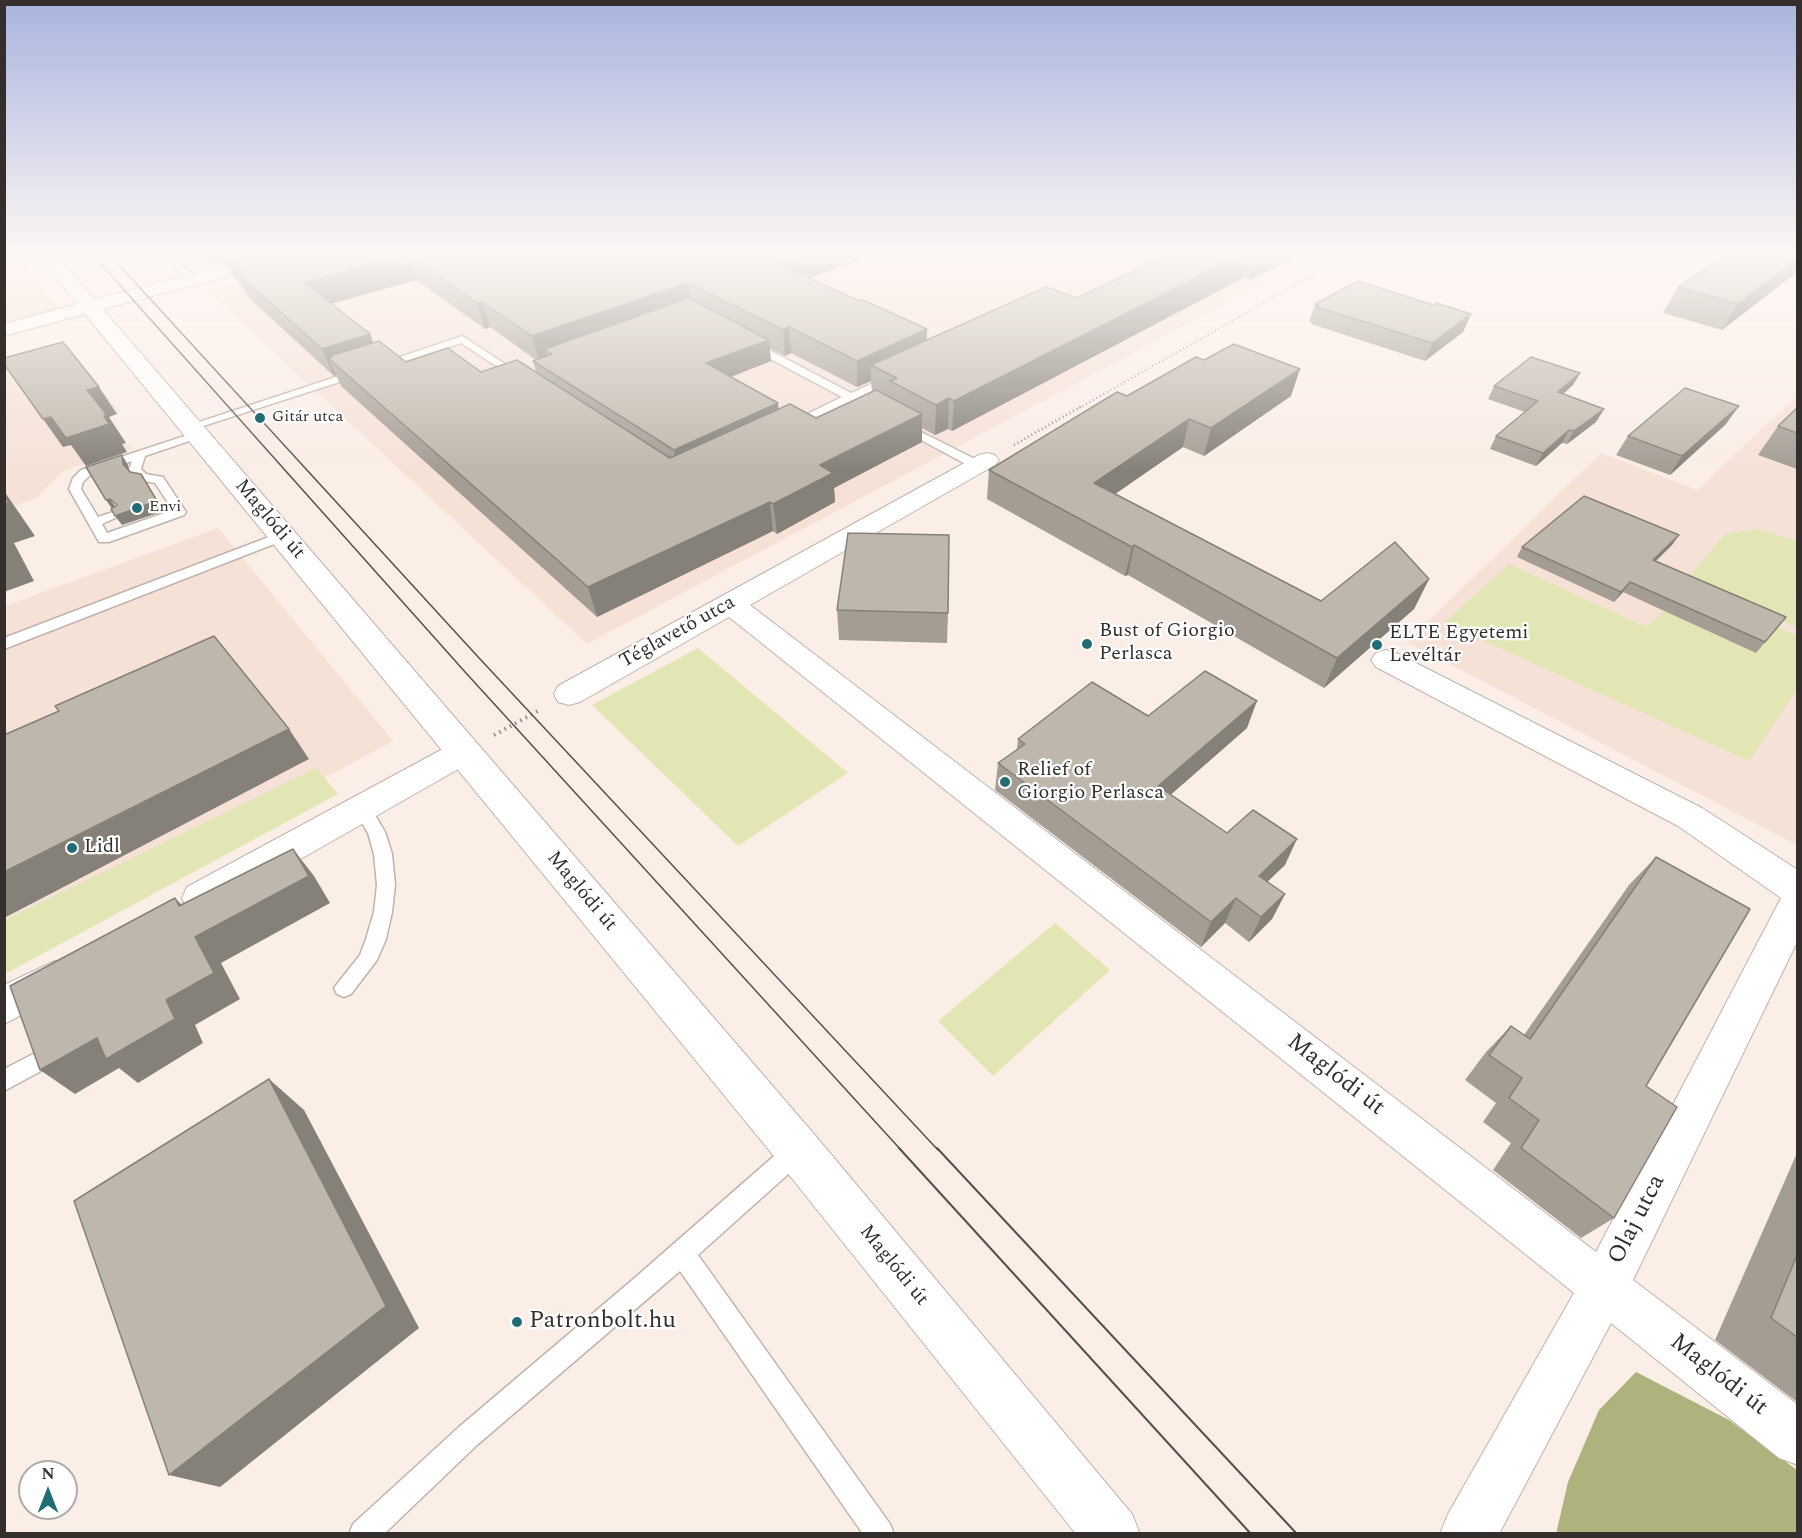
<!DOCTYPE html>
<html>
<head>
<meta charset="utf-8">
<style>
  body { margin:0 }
  #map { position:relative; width:1802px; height:1538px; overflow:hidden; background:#fbeee7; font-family:Spectral,serif }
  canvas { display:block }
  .frame { position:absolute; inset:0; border:6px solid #342f2c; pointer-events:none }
  .north { position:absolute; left:18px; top:1460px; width:60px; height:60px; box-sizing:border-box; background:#fff; border:2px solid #aeacab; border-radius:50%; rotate:0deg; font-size:16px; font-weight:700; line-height:24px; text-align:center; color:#342f2c }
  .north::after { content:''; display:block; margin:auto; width:21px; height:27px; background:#216c75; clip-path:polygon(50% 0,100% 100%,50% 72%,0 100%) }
</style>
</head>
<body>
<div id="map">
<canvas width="1802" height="1538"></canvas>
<div class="frame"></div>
<div class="north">N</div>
</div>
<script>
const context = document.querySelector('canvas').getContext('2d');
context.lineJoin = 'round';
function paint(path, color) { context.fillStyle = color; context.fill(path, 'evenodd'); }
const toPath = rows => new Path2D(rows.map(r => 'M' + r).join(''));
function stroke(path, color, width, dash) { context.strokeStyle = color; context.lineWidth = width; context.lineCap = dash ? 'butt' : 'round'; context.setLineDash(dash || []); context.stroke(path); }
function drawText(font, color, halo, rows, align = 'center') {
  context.font = font + ' Spectral,serif'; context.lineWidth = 4.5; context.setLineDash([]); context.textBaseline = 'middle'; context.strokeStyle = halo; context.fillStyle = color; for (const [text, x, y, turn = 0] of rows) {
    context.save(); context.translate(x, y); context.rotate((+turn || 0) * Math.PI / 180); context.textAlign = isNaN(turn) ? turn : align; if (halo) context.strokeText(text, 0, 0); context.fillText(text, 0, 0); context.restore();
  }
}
const built = toPath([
  [5,255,17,255,60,310,5,324],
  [334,255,1317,255,587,644,207,290],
  [67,345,120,413,106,418,126,443,134,448,63,471,37,498,5,509,5,362],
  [1797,396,1797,845,1407,642,1601,453,1697,490],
  [218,528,393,741,5,951,5,606]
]);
const green = toPath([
  [1760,529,1797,541,1797,592,1793,597,1797,599,1797,627,1688,579,1725,534],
  [1509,564,1646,627,1664,611,1756,653,1778,627,1797,636,1797,689,1749,761,1444,623],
  [698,648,848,773,738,846,592,705],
  [316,768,338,794,5,974,5,920],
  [1055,923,1110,970,993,1076,938,1021]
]);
const forest = toPath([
  [1636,1372,1729,1420,1797,1470,1797,1533,1556,1534,1568,1482,1599,1410]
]);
const pathFar2 = toPath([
  [1079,408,1348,255]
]);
const pathFar1 = toPath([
  [1014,445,1082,406]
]);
const path = toPath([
  [494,735,540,710]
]);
const lane = toPath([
  [163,255,172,255,197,278,197,282,191,282,163,255],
  [462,336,525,377,516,379,461,343,386,367,377,365,462,336],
  [746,342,754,342,851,393,888,376,896,376,897,378,859,398,862,401,861,403,850,402,793,428,789,427,789,423,842,397,746,346,746,342],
  [357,370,362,373,361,375,194,429,190,430,184,427,357,370],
  [903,423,981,462,983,465,981,468,973,468,899,428,897,426,903,423],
  [197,432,203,435,201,437,145,456,141,469,146,474,163,477,186,512,184,515,109,542,99,542,69,489,73,478,81,470,197,432],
  [132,461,129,469,131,472,138,480,155,483,173,510,107,533,102,524,122,515,116,511,98,517,81,489,83,482,89,476,132,461],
  [282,532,288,536,287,539,4,649,4,638,282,532],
  [362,801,368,803,385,832,392,854,395,885,392,912,386,939,377,960,351,994,344,997,337,994,334,988,360,955,366,939,374,912,377,885,374,854,368,833,353,808,356,803,362,801],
  [45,1048,52,1051,55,1058,52,1065,4,1091,4,1069,45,1048],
  [797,1140,805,1143,808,1151,805,1159,698,1255,890,1524,894,1534,863,1534,680,1271,477,1445,384,1534,349,1534,353,1524,459,1427,630,1282,789,1143,797,1140]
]);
const street = toPath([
  [265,255,295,255,293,259,88,313,81,311,79,307,81,303,265,255],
  [987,453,995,455,999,460,995,465,750,605,1596,1252,1781,898,1678,826,1376,667,1371,660,1376,653,1386,650,1396,653,1702,808,1798,870,1798,940,1633,1280,1798,1405,1798,1465,1779,1458,1611,1323,1499,1534,1440,1534,1448,1514,1574,1293,729,617,580,702,569,705,558,702,554,694,558,686,979,455,987,453],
  [465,739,476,743,481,751,476,759,213,909,200,913,187,909,182,898,187,887,454,743,465,739],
  [55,961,69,966,75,978,69,990,4,1024,4,985,55,961]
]);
const secondary = toPath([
  [38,255,56,255,814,1134,1132,1514,1140,1534,1076,1534,782,1166,85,314,4,336,4,324,77,304,38,255]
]);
const tramFar1 = toPath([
  [93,255,466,673,901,1150],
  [110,255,480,659,938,1150]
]);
const tram = toPath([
  [899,1148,1251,1534],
  [937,1148,1297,1534]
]);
const wall = toPath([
  [207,255,873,255,810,278,859,301,927,329,927,340,1077,298,1166,255,1297,255,1250,280,1243,278,952,431,948,429,935,435,922,428,922,442,834,488,835,502,777,534,773,531,597,617,341,386,336,375,334,376,248,297,241,284,233,277,226,263,218,265],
  [416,280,485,329,490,327,536,360,533,361,536,372,481,372,406,362,373,343,370,334,331,304],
  [769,348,785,356,791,353,857,387,871,381,872,391,816,418,778,409,731,377,771,361],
  [1797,255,1797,272,1722,330,1663,313,1678,287],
  [1315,304,1433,305,1471,314,1463,332,1425,361,1311,324,1312,322,1309,322],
  [1580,373,1573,385,1563,394,1604,409,1596,422,1567,444,1562,443,1536,466,1490,449,1496,436,1525,412,1488,399,1494,386],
  [1127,396,1291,396,1204,456,1183,447,1115,494,1321,601,1429,579,1414,609,1324,688,1128,575,1125,576,987,499,989,470],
  [1797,408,1797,469,1758,455,1778,426],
  [1726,424,1670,475,1616,455,1628,436],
  [1672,545,1656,561,1786,617,1756,653,1623,592,1614,602,1517,557,1522,547],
  [837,610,948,613,947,643,839,640],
  [1148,716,1247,728,1171,794,1227,833,1285,865,1267,882,1285,894,1272,919,1249,942,1225,923,1201,947,995,790,998,763,1017,750,1018,739],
  [1656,857,1646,1086,1614,1218,1581,1238,1493,1170,1511,1143,1483,1122,1496,1103,1465,1080,1486,1052,1511,1026,1524,1035,1629,885],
  [1797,1153,1797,1402,1715,1340]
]);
const shadedWall = toPath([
  [214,255,223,255,226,263,218,265],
  [408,255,416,280,316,308,305,283],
  [804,255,873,255,782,288,779,264],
  [1241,255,1249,255,1243,278,952,431,954,401],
  [1256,255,1297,255,1250,280],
  [1797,259,1797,272,1722,330,1738,304],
  [688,283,692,308,545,349,547,359,539,362,532,336],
  [482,302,490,327,485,329,477,303],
  [1471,314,1463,332,1425,361,1432,343],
  [789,327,791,353,785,356,783,330],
  [927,329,927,355,871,365,871,381,857,387,857,361],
  [370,334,380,360,332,357,330,356,334,363,328,358,336,375,334,376,322,349],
  [769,340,771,361,709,385,706,363],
  [1300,369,1291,396,1204,456,1211,428],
  [1580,373,1573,385,1551,405,1558,392],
  [99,387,117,414,109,417,126,443,122,444,127,452,86,466,66,438,87,390],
  [949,398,948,429,935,435,936,405],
  [778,403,780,425,678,473,674,450],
  [1739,406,1726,424,1670,475,1682,456],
  [1604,409,1596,422,1567,444,1574,431],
  [922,414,922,442,834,488,835,502,777,534,773,504,820,465],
  [51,417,71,445,63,447,43,419],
  [1189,419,1183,447,1089,512,1094,483],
  [1569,430,1562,443,1536,466,1543,453],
  [122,455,128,465,129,473,123,464],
  [141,474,164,511,122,525,115,516],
  [4,491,35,536,14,543,34,581,4,592],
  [110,499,117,509,113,510,106,500],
  [770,502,773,531,597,617,588,587],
  [1679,535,1672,545,1646,570,1653,560],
  [1134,545,1128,575,1125,576,1132,547],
  [1429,579,1414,609,1324,688,1337,658],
  [1630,582,1623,592,1614,602,1621,592],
  [1257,701,1247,728,1151,812,1158,786],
  [289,729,309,759,4,918,4,872],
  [1297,839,1285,865,1247,901,1259,876],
  [293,849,314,876,330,903,221,963,240,999,195,1025,203,1043,138,1083,119,1068,75,1094,40,1070,166,1000,179,906,175,898,201,925],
  [1285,894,1272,919,1249,942,1261,917],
  [1236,898,1225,923,1201,947,1211,922],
  [269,1079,304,1110,419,1328,220,1487,169,1475]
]);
const building = toPath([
  [225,255,804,255,779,264,859,301,863,300,927,329,857,361,789,327,783,330,688,283,532,336,482,302,477,303,408,255,305,283,370,334,322,349,236,272,243,270,225,255],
  [1166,255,1241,255,954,401,949,398,936,405,890,381,897,378,871,365,1046,287,1077,298,1166,255],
  [1724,255,1797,255,1797,259,1738,304,1678,287,1724,255],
  [1358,281,1433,305,1436,303,1471,314,1432,343,1317,307,1319,306,1315,304,1358,281],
  [689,298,769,340,706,363,778,403,674,450,533,361,552,354,545,349,689,298],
  [379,341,406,362,448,348,481,372,517,360,670,458,790,404,816,418,876,390,922,414,820,465,833,473,773,504,770,502,588,587,328,358,332,357,330,356,379,341],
  [63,342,99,387,87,390,107,415,104,416,109,424,66,438,51,417,43,419,4,364,4,358,63,342],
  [1234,344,1300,369,1211,428,1189,419,1094,483,1321,601,1395,542,1429,579,1337,658,1134,545,1132,547,989,470,1117,392,1127,396,1196,357,1204,360,1234,344],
  [1531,357,1580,373,1558,392,1604,409,1574,431,1569,430,1543,453,1496,436,1538,401,1494,386,1531,357],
  [1685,388,1739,406,1682,456,1628,436,1685,388],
  [1797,408,1797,433,1778,426,1797,408],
  [122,455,123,464,130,472,141,474,157,501,115,516,111,509,117,505,110,499,106,500,86,467,122,455],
  [4,496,9,502,4,504,4,496],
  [1584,496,1679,535,1653,560,1786,617,1765,642,1630,582,1621,592,1522,547,1584,496],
  [848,533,949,535,948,613,837,610,848,533],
  [214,636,289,729,4,872,4,735,59,711,55,706,214,636],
  [1205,671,1257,701,1158,786,1227,833,1253,810,1297,839,1259,876,1285,894,1261,917,1236,898,1211,922,998,763,1025,744,1018,739,1092,682,1148,716,1205,671],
  [293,849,309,876,195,937,214,973,166,1000,175,1019,106,1059,97,1038,40,1070,10,986,175,898,179,906,293,849],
  [1656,857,1750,909,1646,1086,1677,1107,1614,1218,1521,1148,1539,1120,1509,1098,1522,1078,1489,1055,1511,1026,1530,1039,1656,857],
  [269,1079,386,1306,169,1475,74,1201,269,1079],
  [1797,1255,1797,1337,1771,1318,1797,1255]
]);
const markers = [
  [260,418,6,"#216c75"],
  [137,508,6,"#216c75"],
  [1087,644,6,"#216c75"],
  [1377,645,6,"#216c75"],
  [1005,782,6,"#216c75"],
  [72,848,6,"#216c75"],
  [517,1322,6,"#216c75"]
];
const farPoinames = [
  ["Gitár utca",272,418],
  ["Envi",149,508]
];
const streetNames = [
  ["Maglódi út",269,520,50],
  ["Téglavető utca",678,633,-29],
  ["Maglódi út",581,892,50],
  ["Maglódi út",893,1266,51]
];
const poiNames = [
  ["Bust of Giorgio",1099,632],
  ["Perlasca",1099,655],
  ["ELTE Egyetemi",1389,634],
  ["Levéltár",1389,657],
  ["Relief of",1017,771],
  ["Giorgio Perlasca",1017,794],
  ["Lidl",84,848]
];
const nearStreetnames = [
  ["Maglódi út",1335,1076,38],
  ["Olaj utca",1638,1220,-63],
  ["Maglódi út",1718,1376,38]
];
const nearPoinames = [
  ["Patronbolt.hu",529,1322]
];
paint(built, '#f6e1d7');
paint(green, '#e2e6b4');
paint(forest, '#aeb27c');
stroke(lane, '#bfb3ac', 3);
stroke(street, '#bfb3ac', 2);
stroke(secondary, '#bfb3ac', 2);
stroke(pathFar2, '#8f8681', 2, [1, 3]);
stroke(pathFar1, '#8f8681', 3, [1, 3]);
stroke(path, '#8f8681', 4, [1.5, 4.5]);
paint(lane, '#fff');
paint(street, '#fff');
paint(secondary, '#fff');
stroke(tramFar1, '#564f4c', 1.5);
stroke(tram, '#564f4c', 2);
paint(wall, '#a39d94');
paint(shadedWall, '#858078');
paint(building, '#beb7ac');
stroke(building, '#858078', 1.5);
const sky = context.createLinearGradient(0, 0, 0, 471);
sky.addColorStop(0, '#a9b4df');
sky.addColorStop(0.54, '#fdf7f4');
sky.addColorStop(1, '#fdf7f400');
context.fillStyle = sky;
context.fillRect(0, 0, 1802, 471);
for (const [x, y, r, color] of markers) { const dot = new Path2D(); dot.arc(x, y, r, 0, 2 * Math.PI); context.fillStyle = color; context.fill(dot); stroke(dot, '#fff', 2); }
drawText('16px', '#342f2c', '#fff', farPoinames, 'left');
drawText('20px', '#342f2c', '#fff', streetNames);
drawText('20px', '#342f2c', '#fff', poiNames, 'left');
drawText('24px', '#342f2c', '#fff', nearStreetnames);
drawText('24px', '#342f2c', '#fff', nearPoinames, 'left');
</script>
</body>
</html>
